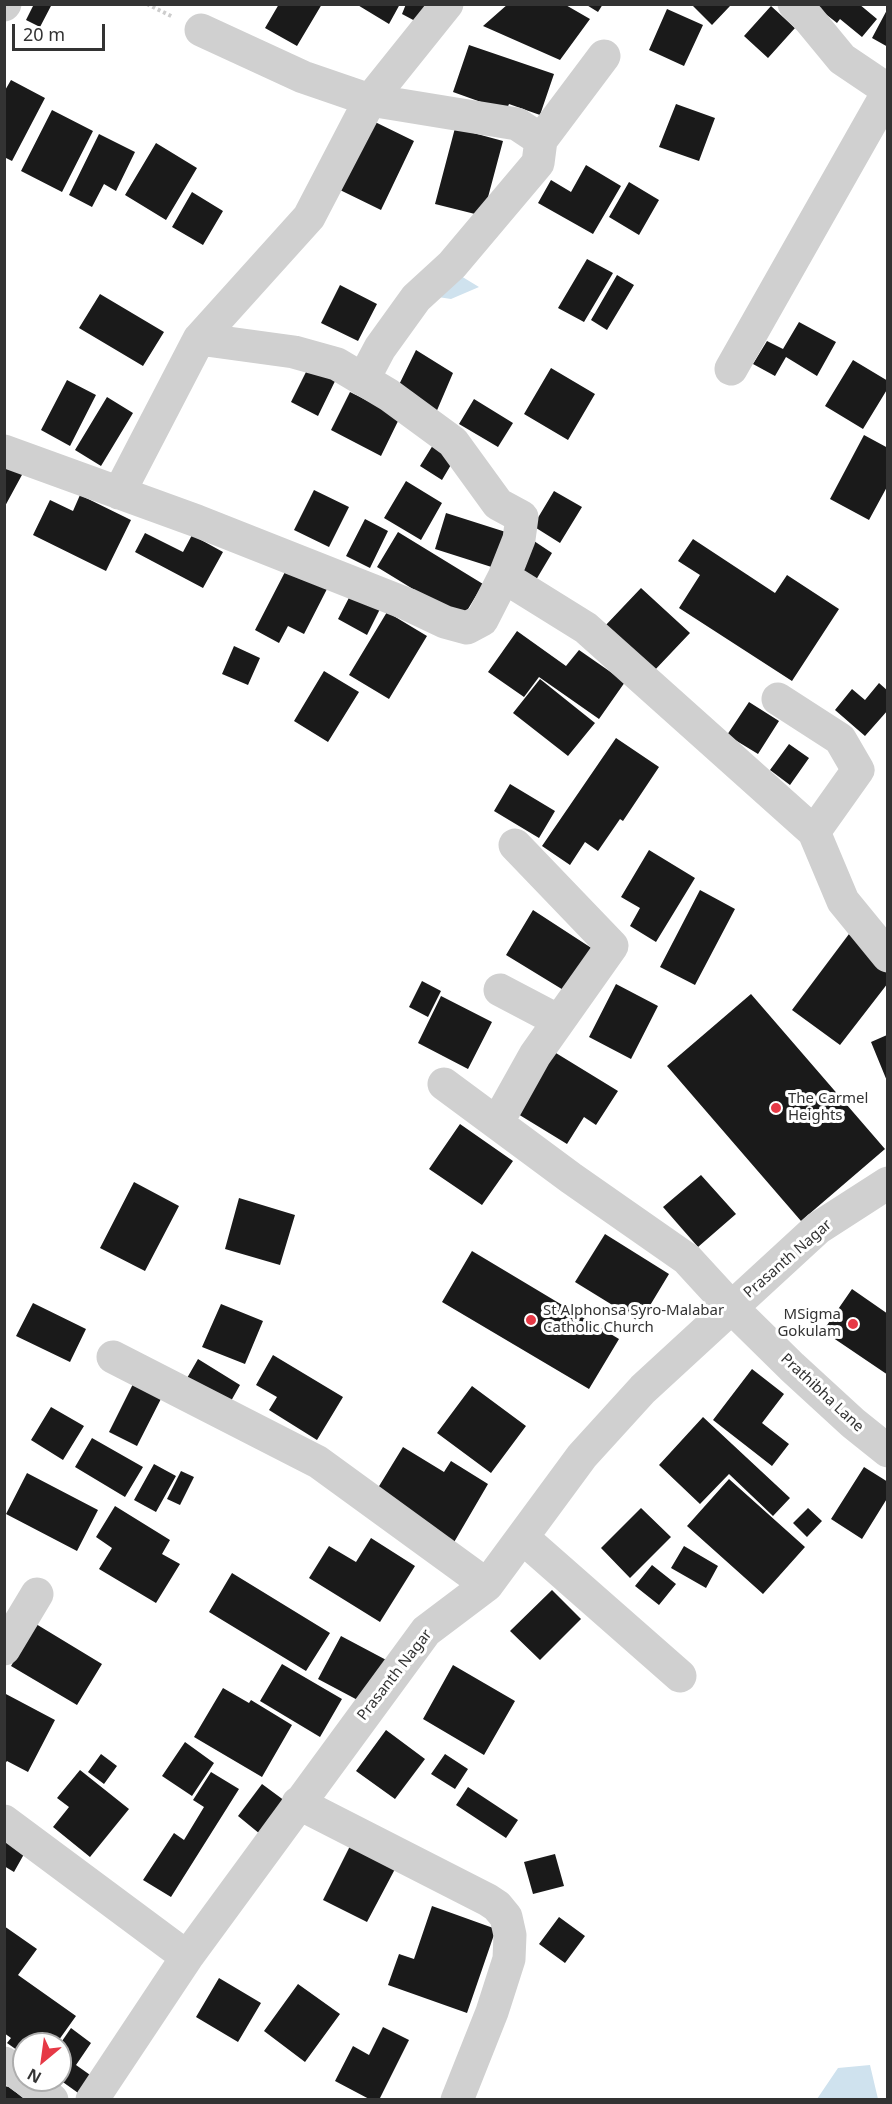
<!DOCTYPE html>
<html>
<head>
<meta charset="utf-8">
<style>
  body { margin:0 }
  #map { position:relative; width:892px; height:2104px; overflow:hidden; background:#fff; font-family:"Noto Sans",sans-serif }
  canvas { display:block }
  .frame { position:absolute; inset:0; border:6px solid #333; pointer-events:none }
  .north { position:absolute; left:12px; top:2032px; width:60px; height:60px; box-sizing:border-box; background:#fff; border:2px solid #adadad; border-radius:50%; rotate:209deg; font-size:16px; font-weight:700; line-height:24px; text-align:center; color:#333 }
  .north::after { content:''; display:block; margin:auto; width:21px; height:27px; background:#e63946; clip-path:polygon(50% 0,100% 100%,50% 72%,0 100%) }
  .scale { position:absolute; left:12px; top:24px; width:93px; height:27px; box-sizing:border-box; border:3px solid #333; border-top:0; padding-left:8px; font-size:18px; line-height:21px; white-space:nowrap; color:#333; -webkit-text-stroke:4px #fff; paint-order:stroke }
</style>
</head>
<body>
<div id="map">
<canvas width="892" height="2104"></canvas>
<div class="frame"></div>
<div class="north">N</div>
<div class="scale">20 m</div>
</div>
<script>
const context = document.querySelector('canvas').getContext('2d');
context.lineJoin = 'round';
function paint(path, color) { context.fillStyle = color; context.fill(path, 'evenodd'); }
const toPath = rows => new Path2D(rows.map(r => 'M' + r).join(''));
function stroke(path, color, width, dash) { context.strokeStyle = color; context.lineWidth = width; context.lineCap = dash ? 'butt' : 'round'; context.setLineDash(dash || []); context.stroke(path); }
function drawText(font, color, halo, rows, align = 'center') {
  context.font = font + ' "Noto Sans",sans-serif'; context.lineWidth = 6; context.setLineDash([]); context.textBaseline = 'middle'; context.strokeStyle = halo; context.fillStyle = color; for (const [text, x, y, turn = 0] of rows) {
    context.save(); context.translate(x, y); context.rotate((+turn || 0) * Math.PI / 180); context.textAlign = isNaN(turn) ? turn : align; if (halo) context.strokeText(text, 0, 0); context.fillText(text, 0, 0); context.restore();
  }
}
const water = toPath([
  [451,270,479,287,451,299,425,295],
  [870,2065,878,2099,817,2099,838,2068]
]);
const building = toPath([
  [34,4,52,4,40,27,26,20],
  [279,4,322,4,297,46,265,28],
  [356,4,400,4,389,24],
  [406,4,426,4,417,22,402,14],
  [508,4,564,4,590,19,560,60,483,26],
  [585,4,603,4,598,12],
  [691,4,729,4,730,6,712,25],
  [821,4,859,4,877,19,862,37,840,19,837,23,818,8],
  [771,6,795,28,768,58,744,36],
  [888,8,888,47,872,38],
  [667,9,703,25,684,66,649,50],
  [469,45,554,74,540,115,509,104,506,111,453,92],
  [11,80,45,98,12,161,4,157,4,92],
  [676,104,715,118,699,161,659,147],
  [52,110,93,131,62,192,21,171],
  [373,121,414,141,381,210,340,190],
  [455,128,503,141,483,216,435,204],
  [99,134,135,152,116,191,104,184,92,207,69,195],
  [156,143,197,168,166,220,125,195],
  [586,165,621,186,593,234,538,203,551,180,571,192],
  [629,182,659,200,639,235,609,217],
  [192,192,223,211,203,245,172,227],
  [587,259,613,273,584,322,558,308],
  [617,275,634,285,607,330,591,320],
  [340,285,377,304,358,341,321,323],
  [100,294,164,332,143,366,79,328],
  [799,322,836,342,817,376,786,357,775,376,753,364,767,341,783,349],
  [416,350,453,373,435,415,394,395],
  [853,360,888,381,888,388,863,429,825,406],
  [311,362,338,375,318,416,291,402],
  [551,368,595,394,568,440,524,414],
  [67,380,96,395,70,446,41,430],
  [350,392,400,417,381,456,331,430],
  [107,397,133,413,101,466,75,450],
  [474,399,513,423,498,447,459,424],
  [864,435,888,448,888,485,869,520,830,499],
  [433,445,455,458,442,480,420,466],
  [4,463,23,473,4,508],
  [406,481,442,503,421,540,384,518],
  [314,490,349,507,329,547,294,530],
  [554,491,582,507,560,543,533,526],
  [80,495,131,520,106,571,33,535,50,500,73,511],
  [446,513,512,534,501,570,435,549],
  [365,519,388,531,370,568,346,556],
  [398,532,483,584,462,619,377,567],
  [145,533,183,552,192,535,223,552,203,588,135,552],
  [693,539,775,593,787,575,839,609,792,681,679,608,700,575,678,561],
  [534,541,552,553,533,585,514,573],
  [287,568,327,589,304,634,288,626,279,643,255,630],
  [355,586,384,601,367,635,338,619],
  [641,588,690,633,653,672,604,627],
  [387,612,427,636,389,699,349,675],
  [517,631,566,666,579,650,625,682,599,719,539,677,524,697,488,672],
  [234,646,260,658,248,685,222,674],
  [324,671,359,692,328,742,294,721],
  [540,679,595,723,568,756,513,713],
  [879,683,888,691,888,710,865,736,835,710,852,689,865,700],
  [749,702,779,721,758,754,727,735],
  [616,738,659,767,623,821,620,819,598,851,585,842,570,865,542,846],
  [789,744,809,758,790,785,770,770],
  [510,784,555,811,539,838,494,811],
  [649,850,695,878,656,942,630,926,640,908,621,897],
  [700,890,735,909,695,985,660,967],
  [533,910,596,951,565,991,506,955],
  [849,934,888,962,888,983,840,1045,792,1010],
  [422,981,441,991,428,1017,409,1007],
  [616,984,658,1006,631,1059,589,1037],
  [751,994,885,1149,801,1221,667,1066],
  [441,996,492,1022,468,1069,418,1043],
  [887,1035,887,1081,871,1042],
  [551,1050,618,1091,596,1125,584,1117,567,1144,513,1111],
  [460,1124,513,1161,482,1205,429,1169],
  [701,1175,736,1214,698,1247,663,1207],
  [134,1182,179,1206,145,1271,100,1248],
  [239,1198,295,1215,280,1265,225,1249],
  [605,1234,669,1274,640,1322,575,1282],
  [472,1251,619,1339,589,1389,442,1302],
  [852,1289,888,1314,888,1375,823,1331],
  [33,1303,86,1329,70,1362,16,1336],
  [221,1304,263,1321,245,1364,202,1347],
  [273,1355,343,1397,317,1440,269,1410,277,1397,256,1385],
  [198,1359,240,1385,226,1410,183,1385],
  [752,1369,784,1394,762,1423,789,1444,772,1466,713,1420],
  [138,1374,166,1389,137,1446,109,1432],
  [472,1386,526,1426,491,1473,437,1433],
  [51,1407,84,1426,63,1460,31,1440],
  [703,1417,790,1498,773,1516,729,1474,700,1504,659,1465],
  [92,1438,143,1467,125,1497,75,1467],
  [403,1447,444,1472,451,1461,488,1484,453,1544,373,1496],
  [154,1464,176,1476,156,1512,134,1500],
  [864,1467,888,1482,888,1497,862,1539,831,1519],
  [181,1471,194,1477,180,1505,167,1499],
  [27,1473,98,1510,77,1551,6,1514],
  [729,1479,805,1547,763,1594,687,1526],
  [115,1506,170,1540,162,1554,180,1564,156,1603,99,1569,112,1548,96,1537],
  [641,1508,671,1537,630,1578,601,1548],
  [808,1508,822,1521,807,1537,793,1523],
  [371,1538,415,1566,380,1622,309,1578,329,1546,356,1562],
  [684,1546,718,1566,706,1588,671,1568],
  [652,1565,676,1584,659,1605,635,1586],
  [232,1573,330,1633,306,1671,209,1612],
  [552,1590,581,1619,540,1660,510,1631],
  [36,1624,102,1664,77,1705,11,1666],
  [341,1636,390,1662,367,1705,318,1679],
  [282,1664,342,1699,320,1737,260,1701],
  [453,1665,515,1701,484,1755,423,1719],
  [223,1688,249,1703,251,1700,292,1725,262,1777,194,1737],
  [4,1693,55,1720,28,1772,7,1761,4,1765],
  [386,1730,425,1759,395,1799,356,1771],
  [185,1742,214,1763,192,1796,162,1776],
  [101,1754,117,1766,104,1784,88,1772],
  [445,1754,468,1769,455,1789,431,1774],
  [80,1770,129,1809,90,1857,53,1827,69,1807,57,1798],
  [211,1772,239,1789,171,1897,143,1880,174,1833,184,1840,204,1807,193,1800],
  [262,1784,285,1801,260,1834,238,1816],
  [468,1787,518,1820,506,1838,456,1805],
  [4,1833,28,1847,14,1872,4,1866],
  [350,1846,395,1869,367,1922,323,1900],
  [555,1854,564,1886,533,1894,524,1862],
  [432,1906,496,1929,467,2013,388,1985,399,1954,414,1959],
  [559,1917,585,1936,565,1963,539,1944],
  [4,1926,37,1949,18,1975,76,2016,56,2044,24,2044,24,2055,7,2043,11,2038,4,2033],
  [219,1978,261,2003,238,2042,196,2017],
  [298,1984,340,2014,305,2062,264,2031],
  [383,2027,409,2040,379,2100,371,2100,335,2081,353,2046,369,2055],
  [71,2028,91,2043,76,2065,93,2077,81,2095,60,2080,60,2044],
  [4,2086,9,2087,26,2100,4,2100]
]);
const path = toPath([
  [147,4,173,17]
]);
const minor = toPath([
  [794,4,809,19,842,59,888,90],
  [4,5,5,4],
  [201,30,303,77,370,100,517,124,541,140,538,163,452,265,416,298,380,348,363,380],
  [541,140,604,56],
  [731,369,888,92],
  [4,451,197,521,407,604,445,622,467,628,482,620,504,577,519,539,522,517,498,504,453,442,389,395,337,364,294,352,199,339],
  [119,493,199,339,309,217,370,100,447,4],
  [504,577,586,628,814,832,843,901,888,956],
  [778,699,840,739,858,770,814,832],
  [500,990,559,1021],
  [444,1084,571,1178,687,1259,732,1308,792,1367,853,1423,888,1451],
  [497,1123,535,1055,612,946,515,845],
  [113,1357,318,1462,487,1585],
  [523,1538,680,1676],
  [4,1649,37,1594],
  [298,1803,488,1900,497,1906,506,1917,510,1935,509,1959,492,2012,457,2100],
  [4,1821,187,1957],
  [4,2063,24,2078],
  [27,2080,52,2100],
  [92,2100,187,1957,426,1631,487,1585,582,1456,643,1389,818,1228,888,1183]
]);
const markers = [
  [776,1108,6,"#e63946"],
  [531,1320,6,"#e63946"],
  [853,1324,6,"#e63946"]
];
const poiNames = [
  ["The Carmel",788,1099],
  ["Heights",788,1116],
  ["St Alphonsa Syro-Malabar",543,1311],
  ["Catholic Church",543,1328],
  ["MSigma",841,1315,"right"],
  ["Gokulam",841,1332,"right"]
];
const streetNames = [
  ["Prasanth Nagar",788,1259,-41],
  ["Prathibha Lane",822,1393,43],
  ["Prasanth Nagar",395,1675,-52]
];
paint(water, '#cfe2ee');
paint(building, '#1a1a1a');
stroke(path, '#cdcdcd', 4, [3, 3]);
stroke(minor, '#d0d0d0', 33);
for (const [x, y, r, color] of markers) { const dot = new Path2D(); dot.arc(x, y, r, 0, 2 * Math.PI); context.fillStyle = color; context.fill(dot); stroke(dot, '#fff', 2); }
drawText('15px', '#333', '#fff', poiNames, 'left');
drawText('15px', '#333', '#fff', streetNames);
</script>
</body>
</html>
